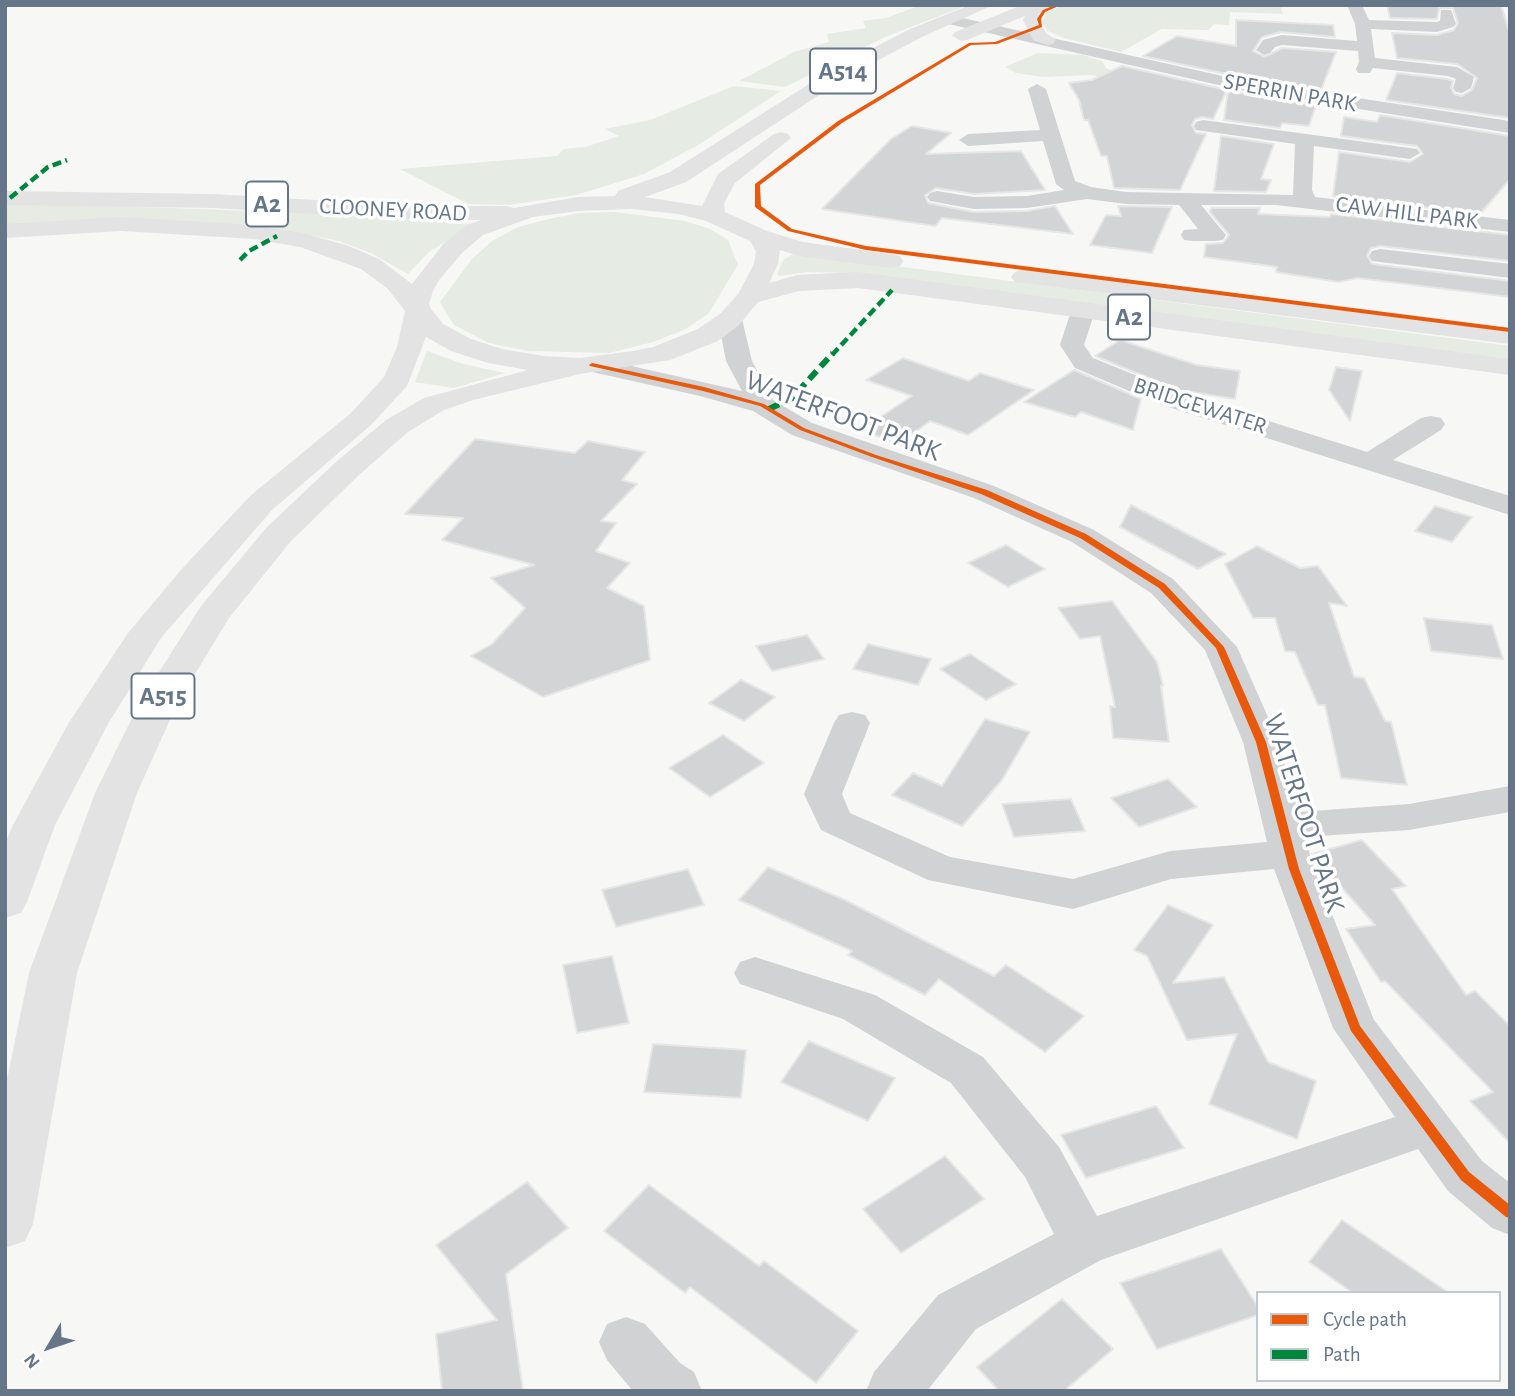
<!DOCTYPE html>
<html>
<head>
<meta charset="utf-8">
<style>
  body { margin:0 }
  #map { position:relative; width:1515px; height:1396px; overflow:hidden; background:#f7f7f6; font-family:"Alegreya Sans",sans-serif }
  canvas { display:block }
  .frame { position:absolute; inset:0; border:7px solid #657689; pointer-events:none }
  .legend { position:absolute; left:1256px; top:1291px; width:245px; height:91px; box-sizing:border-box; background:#fff; border:2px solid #c1c8d0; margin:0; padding:9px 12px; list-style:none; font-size:21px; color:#657689 }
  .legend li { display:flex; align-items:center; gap:14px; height:35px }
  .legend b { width:35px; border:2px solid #c1c8d0 }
  .north { position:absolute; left:14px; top:1312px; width:70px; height:70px; -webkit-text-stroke:5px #fff; paint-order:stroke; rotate:231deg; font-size:19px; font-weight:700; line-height:28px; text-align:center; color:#657689 }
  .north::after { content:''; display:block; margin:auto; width:24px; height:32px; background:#657689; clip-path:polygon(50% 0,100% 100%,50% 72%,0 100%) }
</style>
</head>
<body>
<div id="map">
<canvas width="1515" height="1396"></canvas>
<div class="frame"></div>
<ul class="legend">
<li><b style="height:9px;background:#e8590c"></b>Cycle path</li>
<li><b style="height:9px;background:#00873e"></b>Path</li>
</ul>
<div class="north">N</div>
</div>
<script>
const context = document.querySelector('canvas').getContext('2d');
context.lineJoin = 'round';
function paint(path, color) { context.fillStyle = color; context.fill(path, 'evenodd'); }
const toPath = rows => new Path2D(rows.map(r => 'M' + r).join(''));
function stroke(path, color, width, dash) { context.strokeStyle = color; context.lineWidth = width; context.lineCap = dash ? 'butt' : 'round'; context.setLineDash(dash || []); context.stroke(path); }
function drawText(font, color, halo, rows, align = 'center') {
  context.font = font + ' "Alegreya Sans",sans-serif'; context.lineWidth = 7; context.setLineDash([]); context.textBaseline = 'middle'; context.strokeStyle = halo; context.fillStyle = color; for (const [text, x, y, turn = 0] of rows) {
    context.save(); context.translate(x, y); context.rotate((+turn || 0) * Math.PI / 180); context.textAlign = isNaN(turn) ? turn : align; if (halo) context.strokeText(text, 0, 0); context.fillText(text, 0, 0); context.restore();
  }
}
const green = toPath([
  [921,5,968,5,885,37,785,87,739,81,794,52,829,42,827,34,866,28,863,21,886,18],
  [1063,5,1280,5,1283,14,1230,12,1229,25,1214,24,1208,30,1162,29,1121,52,1064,38,1048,31,1042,22,1046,13],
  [1038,53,1083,55,1102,61,1106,68,1118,73,1168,77,1226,89,1213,92,1090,75,1043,77,1016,73,1005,67],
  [734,86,781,91,700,144,644,174,576,195,508,205,468,204,400,169,557,156,564,149,585,147,619,136,605,129,650,120],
  [5,202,256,211,263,216,242,225,5,226],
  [287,211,420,221,473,224,429,252,408,274,371,253,339,241,274,228,271,225,277,217],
  [615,212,685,221,710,229,728,240,738,265,708,314,684,330,653,342,609,353,528,351,489,343,454,325,440,302,472,259,492,241,518,227,549,219,579,213],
  [795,253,1510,346,1510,360,849,273,807,272,779,276,777,274,783,260],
  [427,351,463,364,505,373,454,388,415,382]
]);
const building = toPath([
  [1387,5,1501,5,1510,35,1510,118,1386,100,1397,73,1447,79,1453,81,1451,87,1454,94,1462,96,1472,90,1477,78,1457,64,1397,58,1392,33,1437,35,1454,30,1458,23,1453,8,1439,8,1437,19,1390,18,1387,5],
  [1236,20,1333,25,1335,37,1281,32,1262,37,1253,51,1265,57,1282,48,1336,52,1321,90,1245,78,1143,56,1177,36,1236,46,1236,20],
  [1122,66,1227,90,1213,119,1202,117,1195,119,1192,125,1196,133,1206,134,1180,190,1114,188,1107,156,1101,156,1088,120,1084,120,1079,100,1069,83,1092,80,1122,66],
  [1228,90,1245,94,1316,105,1309,126,1282,123,1280,128,1224,120,1228,90],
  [1380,115,1510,136,1510,179,1480,214,1333,196,1339,152,1410,162,1423,154,1417,146,1341,136,1344,117,1377,122,1380,115],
  [912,126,951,133,926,154,1021,151,1045,190,974,194,936,188,925,195,928,203,974,212,1027,211,1055,206,1073,234,942,218,935,226,822,209,891,139,912,126],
  [1221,136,1274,144,1261,179,1271,180,1266,192,1214,191,1221,136],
  [1118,206,1172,207,1152,253,1090,245,1106,215,1121,216,1118,206],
  [1211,208,1260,208,1258,214,1330,217,1331,214,1510,235,1510,261,1380,246,1371,248,1367,255,1372,264,1510,281,1510,297,1358,278,1338,282,1276,272,1277,267,1204,257,1206,244,1223,243,1229,235,1210,212,1211,208],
  [1120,340,1197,365,1240,371,1235,399,1178,390,1095,356,1120,340],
  [903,358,969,381,980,373,1034,390,968,435,930,421,899,444,861,430,912,396,866,380,903,358],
  [1336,367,1362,371,1350,421,1329,390,1336,367],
  [1074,370,1141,399,1133,430,1081,412,1075,417,1024,402,1074,370],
  [475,439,575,453,588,441,645,452,622,480,637,484,601,521,616,523,596,551,630,563,607,588,644,606,650,660,543,697,471,656,492,644,525,608,491,578,534,565,442,540,463,518,405,514,475,439],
  [1131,505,1226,554,1198,569,1120,527,1131,505],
  [1435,506,1472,517,1452,542,1415,531,1435,506],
  [1006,545,1045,569,1008,587,968,563,1006,545],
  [1257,546,1300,568,1318,566,1347,606,1329,603,1354,677,1364,678,1385,721,1391,722,1407,785,1341,778,1325,705,1318,705,1295,652,1285,651,1275,618,1253,618,1225,564,1257,546],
  [1112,601,1157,662,1163,686,1161,686,1169,742,1113,738,1110,706,1115,707,1100,636,1080,639,1058,608,1112,601],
  [1424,618,1492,625,1503,659,1431,651,1424,618],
  [807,635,824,659,772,671,756,646,807,635],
  [868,644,931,659,918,685,853,669,868,644],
  [970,654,1016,684,986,700,940,669,970,654],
  [741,680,775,697,744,721,709,703,741,680],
  [985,719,1030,732,1002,780,962,826,892,795,913,773,942,786,985,719],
  [723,735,764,763,710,797,669,768,723,735],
  [1168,779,1197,807,1139,827,1111,798,1168,779],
  [1071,799,1085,831,1014,837,1002,804,1071,799],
  [1362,840,1406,886,1392,889,1466,995,1475,991,1510,1026,1510,1143,1470,1101,1493,1092,1385,981,1381,982,1346,929,1375,925,1312,854,1362,840],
  [768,867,845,900,994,976,1006,965,1084,1016,1045,1052,939,979,925,995,848,955,852,951,739,900,768,867],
  [688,869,704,905,616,927,602,890,688,869],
  [1168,905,1213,925,1173,983,1224,977,1268,1062,1316,1081,1297,1139,1209,1104,1237,1034,1187,1040,1147,956,1134,950,1168,905],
  [612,956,629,1023,577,1033,563,965,612,956],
  [809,1041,895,1078,868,1121,781,1082,809,1041],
  [653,1044,746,1050,741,1098,644,1092,653,1044],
  [1156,1106,1184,1148,1086,1178,1061,1135,1156,1106],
  [945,1156,984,1199,901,1253,863,1209,945,1156],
  [527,1182,568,1228,506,1274,523,1391,442,1391,436,1334,497,1320,436,1245,527,1182],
  [649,1185,759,1266,764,1261,858,1331,816,1383,690,1287,685,1293,604,1231,649,1185],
  [1342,1220,1449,1293,1353,1293,1309,1262,1342,1220],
  [1221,1249,1258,1307,1258,1315,1157,1349,1120,1283,1221,1249],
  [1062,1299,1113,1349,1064,1391,999,1391,977,1367,1062,1299]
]);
const minor = toPath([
  [1347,5,1362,5,1369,20,1437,22,1440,21,1441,10,1451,10,1456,24,1453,27,1437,32,1371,29,1375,58,1457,67,1474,77,1471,88,1462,93,1456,92,1453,88,1456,79,1448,76,1373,68,1370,73,1358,73,1356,69,1359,62,1358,51,1282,45,1275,47,1270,53,1264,55,1256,50,1263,40,1282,35,1357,41,1355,24,1347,5],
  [949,15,1245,81,1510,121,1510,133,1245,91,944,23,941,20,949,15],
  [1037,84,1046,89,1075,181,1091,187,1126,192,1293,195,1295,144,1196,130,1194,126,1196,122,1203,120,1417,149,1420,153,1410,159,1314,146,1312,190,1315,197,1510,220,1510,232,1276,205,1201,205,1226,235,1223,240,1215,241,1192,241,1184,240,1181,235,1184,230,1198,229,1179,205,1126,204,1087,199,1027,208,974,209,930,201,927,197,930,193,937,191,974,197,1027,196,1064,190,1056,184,1043,141,968,146,959,140,968,134,1040,130,1028,89,1037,84],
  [1380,249,1510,264,1510,278,1372,261,1369,256,1372,251,1380,249],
  [1083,304,1091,306,1095,311,1084,345,1093,358,1180,393,1367,452,1421,418,1431,416,1441,418,1445,424,1441,430,1393,460,1510,496,1510,515,1162,405,1075,368,1060,345,1071,311,1075,306,1083,304],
  [730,312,738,314,742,319,752,361,773,400,812,423,994,486,1094,530,1173,579,1237,647,1279,742,1298,812,1409,804,1510,786,1510,812,1409,830,1305,837,1314,869,1374,1020,1482,1161,1510,1183,1510,1235,1492,1228,1448,1191,1418,1149,1101,1260,976,1329,927,1391,866,1391,874,1372,938,1295,1054,1234,1025,1177,951,1083,843,1019,740,984,734,973,740,962,755,957,875,995,983,1057,1059,1147,1097,1216,1395,1117,1333,1028,1274,869,1171,879,1073,909,928,880,821,830,804,794,834,723,839,715,852,712,865,715,870,723,842,794,850,813,950,857,1073,879,1170,851,1267,842,1243,742,1205,650,1151,593,1072,542,974,498,792,435,753,411,700,396,583,370,579,365,583,360,592,357,742,391,726,361,718,319,722,314,730,312],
  [626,1317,645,1324,680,1363,694,1372,702,1391,633,1391,607,1360,599,1342,607,1324,626,1317]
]);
const trunk = toPath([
  [970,5,993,5,922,37,850,75,686,182,645,197,702,206,718,174,774,134,781,132,788,134,791,138,735,183,724,203,725,212,767,231,803,242,891,254,900,256,903,261,900,266,891,268,800,256,780,250,778,264,769,283,797,275,858,272,1510,359,1510,375,858,288,799,291,758,302,739,325,718,341,670,360,580,374,473,400,444,410,408,432,359,475,291,541,229,618,178,702,137,793,77,973,33,1224,25,1241,5,1248,5,1089,29,973,95,793,140,702,201,606,267,527,337,461,386,420,424,398,528,370,488,363,451,351,426,337,407,386,371,425,272,510,161,638,108,724,55,825,27,902,21,913,5,918,5,844,13,825,68,724,128,633,180,571,250,496,351,413,384,377,397,347,405,311,387,288,361,269,300,247,254,239,121,231,5,238,5,224,121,217,254,225,303,233,349,246,379,259,412,284,444,243,467,225,481,220,418,220,213,208,5,205,5,191,213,194,418,206,506,206,514,208,578,197,615,196,618,191,670,172,836,67,910,29,970,5],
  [632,209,678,214,706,221,750,241,756,251,754,264,738,294,721,313,698,329,653,347,633,351,580,358,544,356,502,349,471,339,443,324,431,309,429,304,433,291,439,280,462,253,483,235,533,217,578,211,632,209],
  [1022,5,1052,5,1039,20,1046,33,1056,40,1053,44,1047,45,1033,40,1023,20,1025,16,967,40,961,41,952,36,955,32,1022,5],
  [1024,269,1510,328,1510,344,1015,282,1011,277,1015,272,1024,269]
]);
const quietFar1 = toPath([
  [10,198,48,167,67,160],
  [240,260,249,251,277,236],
  [832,355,892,290]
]);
const quiet = toPath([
  [769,409,792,398,833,353]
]);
const cycleway = toPath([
  [1055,5,1061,5,1045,12,1041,19,1042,27,997,44,971,45,842,123,760,185,761,206,792,229,866,246,1510,328,1510,332,866,250,788,231,755,207,755,184,838,121,969,43,995,42,1039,25,1037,19,1043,10,1055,5],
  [592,363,704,387,764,404,804,428,876,455,987,490,1086,534,1165,584,1224,647,1266,742,1299,869,1360,1026,1469,1172,1510,1205,1510,1218,1506,1217,1461,1180,1351,1031,1289,869,1256,742,1216,648,1159,588,1080,538,981,494,872,457,800,430,760,406,703,391,590,366,589,365,592,363]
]);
const farStreetnames = [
  ["SPERRIN PARK",1290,93,10],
  ["CLOONEY ROAD",393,210,3],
  ["CAW HILL PARK",1407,213,7],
  ["BRIDGEWATER",1200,406,18]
];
const shields = [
  [843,71,66],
  [267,204,42],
  [1129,317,42],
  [163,696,63]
];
const shieldNames = [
  ["A514",843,71],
  ["A2",267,204],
  ["A2",1129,317],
  ["A515",163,696]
];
const streetNames = [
  ["WATERFOOT PARK",843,416,21],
  ["WATERFOOT PARK",1304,813,72]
];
paint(green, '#e6ebe4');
paint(building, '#d3d4d5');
stroke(building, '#e6e6e6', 2);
paint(minor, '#d1d2d3');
paint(trunk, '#e3e3e4');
stroke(quietFar1, '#00873e', 4.5, [9, 4.5]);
stroke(quiet, '#00873e', 6, [11, 6]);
paint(cycleway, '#e8590c');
drawText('23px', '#657689', '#fff', farStreetnames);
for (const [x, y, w] of shields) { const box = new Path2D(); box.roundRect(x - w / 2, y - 22.5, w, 45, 5); context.fillStyle = '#fff'; context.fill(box); stroke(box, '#657689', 2); }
drawText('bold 26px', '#657689', null, shieldNames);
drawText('28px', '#657689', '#fff', streetNames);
</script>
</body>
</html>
